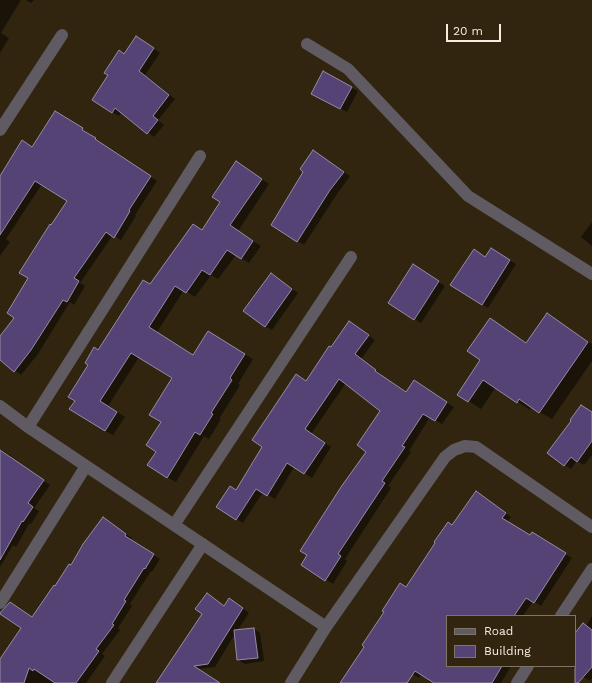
<!DOCTYPE html>
<html>
<head>
<meta charset="utf-8">
<style>
  body { margin:0 }
  #map { position:relative; width:592px; height:683px; overflow:hidden; background:#312510; font-family:"Work Sans",sans-serif }
  canvas { display:block }
  .legend { position:absolute; left:446px; top:615px; width:130px; height:52px; box-sizing:border-box; background:#312510; border:1px solid #807564; margin:0; padding:5px 7px; list-style:none; font-size:12px; color:#f6ede1 }
  .legend li { display:flex; align-items:center; gap:8px; height:20px }
  .legend b { width:20px; border:1px solid #807564 }
  .scale { position:absolute; left:446px; top:24px; width:55px; height:18px; box-sizing:border-box; border:2px solid #f6ede1; border-top:0; padding-left:5px; font-size:12px; line-height:14px; white-space:nowrap; color:#f6ede1; -webkit-text-stroke:3px #312510; paint-order:stroke }
</style>
</head>
<body>
<div id="map">
<canvas width="592" height="683"></canvas>
<ul class="legend">
<li><b style="height:5px;background:#605a63"></b>Road</li>
<li><b style="height:11px;background:#564376"></b>Building</li>
</ul>
<div class="scale">20 m</div>
</div>
<script>
const context = document.querySelector('canvas').getContext('2d');
context.lineJoin = 'round';
function paint(path, color) { context.fillStyle = color; context.fill(path, 'evenodd'); }
const toPath = rows => new Path2D(rows.map(r => 'M' + r).join(''));
function stroke(path, color, width, dash) { context.strokeStyle = color; context.lineWidth = width; context.lineCap = dash ? 'butt' : 'round'; context.setLineDash(dash || []); context.stroke(path); }
const shadow = toPath([
  [0,0,21,0,1,33,9,38,0,53],
  [26,0,34,0,31,3],
  [143,41,160,53,145,75,175,99,158,120,164,125,154,137,121,112,119,116,112,112,124,55],
  [324,72,358,91,347,112,312,93],
  [55,113,88,133,88,135,101,142,101,144,157,181,135,215,136,216,121,240,113,235,80,283,85,286,74,305,70,302,38,354,21,375,0,359,0,338,15,318,29,278,51,226,68,201,42,184,6,239,10,242,0,256,0,177,33,148],
  [320,155,350,176,337,194,304,245,272,224],
  [245,167,269,184,238,231,261,246,249,263,236,255,218,279,211,275,195,297,184,290,157,332,194,356,217,337,253,359,238,384,240,385,219,419,221,419,209,439,204,436,176,482,167,477,162,422,173,378,139,357,108,406,125,417,113,435,105,431,76,401,99,351,150,285,202,231],
  [592,222,592,246,581,237],
  [497,252,516,264,488,308,451,285,486,258],
  [420,270,445,286,421,323,414,319],
  [271,274,298,293,272,330,265,326],
  [547,315,592,344,592,361,552,419,531,407,530,410,496,387,481,409,458,394,482,359,490,319,527,344],
  [356,327,375,340,361,359,382,375,381,376,407,393,421,386,454,407,442,424,430,417,409,451,411,452,388,486,391,488,345,559,347,561,333,584,302,565,367,451,382,410,346,383,311,434,331,447,312,478,294,467,275,499,263,492,243,523,236,519,236,491,307,382,332,349],
  [592,413,592,456,591,456,584,465,577,461,571,469,565,465],
  [0,449,11,456,10,458,50,485,34,508,39,511,31,524,29,524,16,547,13,545,0,567],
  [476,492,511,517,507,522,531,536,532,534,572,558,541,606,533,601,523,616,447,616,447,666,511,666,501,683,438,683,422,673,419,678,412,674,400,683,341,683,407,588],
  [109,522,132,538,131,540,160,559,152,572,151,571,130,604,132,606,118,628,120,630,102,654,105,656,86,683,0,683,0,661,71,566],
  [214,598,224,606,236,603,249,613,237,631,254,629,260,633,264,661,245,664,238,660,235,634,215,667,198,669,219,683,157,683],
  [592,616,592,678,590,681,583,677,571,666,575,666,575,635,586,626]
]);
const building = toPath([
  [136,36,154,48,139,71,169,95,153,116,158,120,147,134,115,108,112,113,92,100,108,75,104,73,119,50,124,54,136,36],
  [323,71,352,87,340,109,311,94,323,71],
  [55,111,83,128,82,130,96,138,95,139,151,176,129,210,130,211,114,238,106,232,74,278,79,281,67,302,63,300,31,350,14,372,0,360,0,336,14,318,7,313,28,278,19,273,50,224,51,225,67,201,35,181,0,235,0,176,22,140,32,147,55,111],
  [313,150,344,172,330,190,297,242,271,225,303,172,300,169,313,150],
  [236,161,262,179,230,225,253,241,241,259,227,250,210,275,202,270,186,293,175,286,149,327,193,355,208,331,245,354,230,378,232,380,211,413,213,414,200,435,195,432,167,478,147,465,156,452,146,445,161,422,149,415,172,378,131,353,100,401,117,412,105,431,69,409,75,401,68,397,88,365,85,363,94,347,98,350,143,280,150,284,193,224,202,230,220,202,212,197,236,161],
  [491,248,510,260,482,305,450,285,474,249,485,257,491,248],
  [413,264,439,281,414,320,388,303,413,264],
  [271,273,292,289,265,327,243,311,271,273],
  [547,313,588,342,539,413,519,399,517,403,483,380,468,402,457,395,480,360,467,351,490,318,526,343,547,313],
  [349,321,369,335,355,354,376,370,375,371,406,392,414,380,447,402,435,421,423,414,402,446,405,447,382,481,385,483,338,554,341,556,325,581,301,565,307,555,300,551,341,487,366,452,357,445,380,411,339,379,305,429,325,443,304,474,287,463,267,496,256,489,236,520,216,507,230,486,236,490,262,447,252,440,296,374,306,381,329,346,331,347,349,321],
  [581,405,592,412,592,441,577,462,571,457,564,466,547,453,571,421,570,420,581,405],
  [0,450,44,480,28,503,33,507,23,522,22,521,0,560,0,450],
  [476,491,506,513,502,518,530,535,532,532,566,553,534,603,526,598,514,616,447,616,447,666,502,666,492,683,434,683,415,671,407,683,340,683,364,647,362,645,384,612,382,611,400,583,406,587,435,543,434,542,448,522,452,525,476,491],
  [103,517,126,534,125,536,154,554,145,569,144,568,124,600,126,601,112,624,114,625,96,649,99,651,76,683,55,683,34,669,33,671,29,668,24,683,0,683,0,659,21,628,0,614,0,613,10,602,32,617,54,585,55,586,69,564,71,565,83,544,103,517],
  [207,593,224,606,229,598,243,608,208,664,194,666,220,683,156,683,202,614,195,609,207,593],
  [583,623,592,630,592,667,578,683,575,683,575,633,583,623],
  [254,628,258,658,237,660,234,630,254,628]
]);
const minor = toPath([
  [307,44,348,69,468,196,592,274],
  [0,130,62,35],
  [0,406,28,427,326,627],
  [28,427,200,156],
  [174,525,351,257],
  [0,603,86,466],
  [561,616,592,569],
  [112,683,203,544],
  [291,683,326,627,445,457,454,450,465,446,476,447,592,527],
  [517,683,528,666]
]);
paint(shadow, '#0007');
paint(building, '#564376');
stroke(building, '#948ca5', 1);
stroke(minor, '#605a63', 12);
</script>
</body>
</html>
